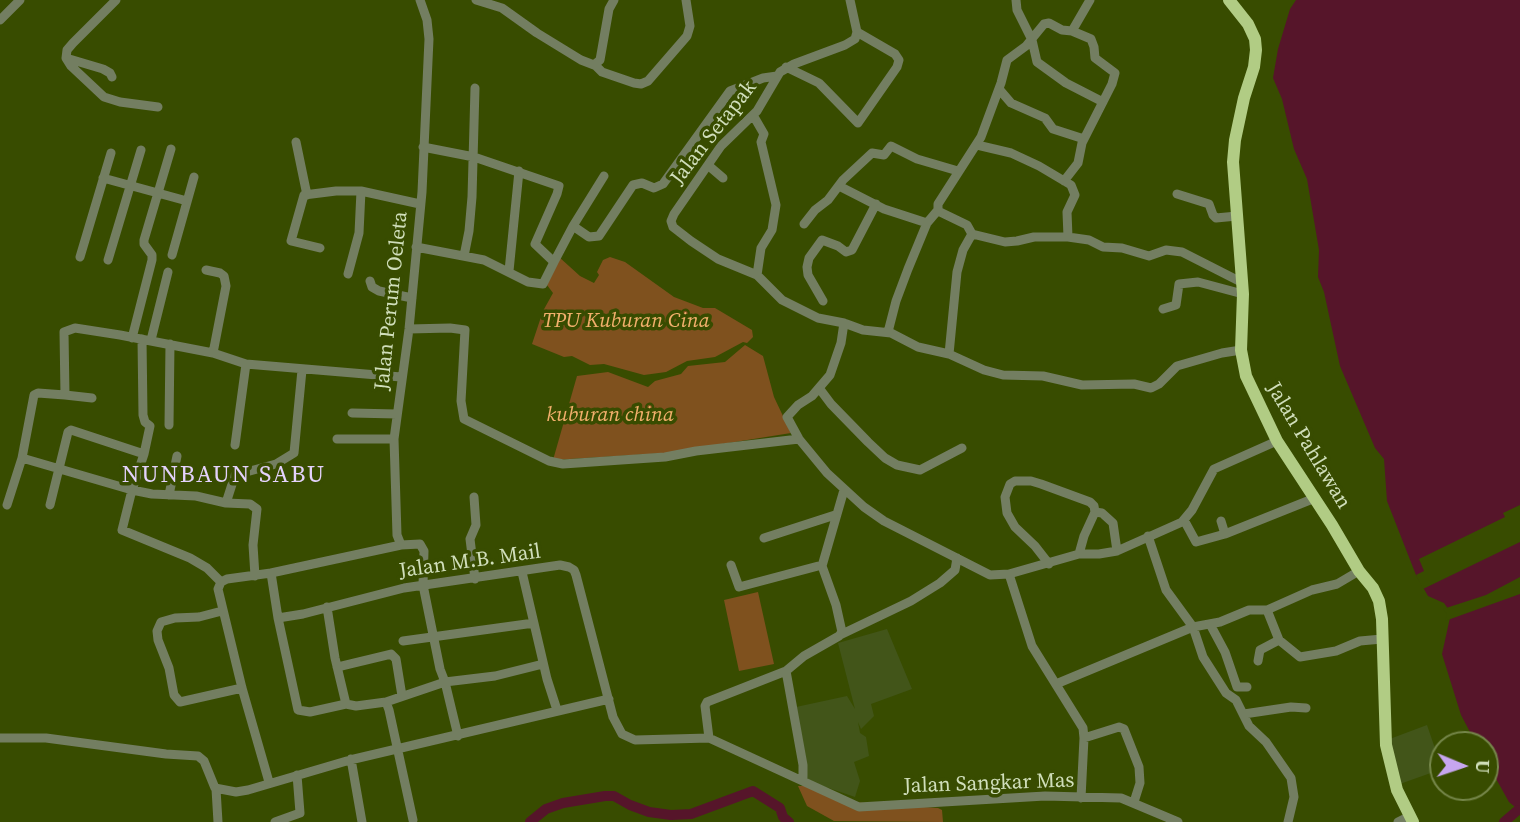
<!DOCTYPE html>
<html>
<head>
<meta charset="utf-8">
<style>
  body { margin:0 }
  #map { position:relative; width:1520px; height:822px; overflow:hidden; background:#384c00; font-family:"Source Serif 4",serif }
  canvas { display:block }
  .north { position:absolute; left:1429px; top:731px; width:70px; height:70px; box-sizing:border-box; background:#384c00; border:2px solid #75864a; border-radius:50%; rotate:92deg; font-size:19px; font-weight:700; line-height:28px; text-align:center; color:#d0deba }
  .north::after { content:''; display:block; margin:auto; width:24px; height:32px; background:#c7a6ef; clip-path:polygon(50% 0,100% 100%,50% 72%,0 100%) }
</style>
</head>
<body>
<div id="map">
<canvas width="1520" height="822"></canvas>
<div class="north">U</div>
</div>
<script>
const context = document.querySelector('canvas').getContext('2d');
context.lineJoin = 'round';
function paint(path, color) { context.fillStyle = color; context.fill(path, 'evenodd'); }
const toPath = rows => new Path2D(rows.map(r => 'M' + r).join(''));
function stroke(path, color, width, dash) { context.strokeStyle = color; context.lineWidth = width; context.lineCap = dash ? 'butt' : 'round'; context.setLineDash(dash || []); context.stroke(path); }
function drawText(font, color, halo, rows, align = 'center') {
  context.font = font + ' "Source Serif 4",serif'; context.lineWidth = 7; context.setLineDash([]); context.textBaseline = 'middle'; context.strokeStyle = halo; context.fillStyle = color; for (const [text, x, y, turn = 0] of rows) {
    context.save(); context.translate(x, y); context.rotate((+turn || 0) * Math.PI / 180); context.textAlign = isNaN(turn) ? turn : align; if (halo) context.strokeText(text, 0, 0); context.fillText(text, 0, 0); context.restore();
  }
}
const built = toPath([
  [887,629,912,689,871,704,874,716,861,729,858,722,860,733,866,737,869,756,854,762,860,781,855,797,808,781,796,707,847,696,855,709,838,643],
  [1427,725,1442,769,1397,785,1387,740]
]);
const green = toPath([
  [559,257,580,276,594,283,599,275,597,272,603,260,610,257,625,262,674,297,703,308,715,308,752,330,753,337,747,343,743,342,715,357,687,361,666,372,644,375,604,364,590,365,572,356,564,357,532,344,543,311,553,293,547,285],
  [745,345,763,356,774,397,791,433,666,453,553,460,577,376,608,372,648,387,655,381,681,374,688,366,725,362],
  [758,592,774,664,739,671,724,600],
  [798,786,814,786,851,802,938,808,942,810,943,822,834,821,807,806]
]);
const water = toPath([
  [1296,0,1520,0,1520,811,1509,802,1485,759,1485,745,1477,745,1461,715,1442,654,1451,613,1444,603,1428,596,1416,575,1387,501,1384,459,1375,448,1340,366,1324,292,1318,277,1319,250,1307,179,1294,149,1282,99,1273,78,1278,49,1290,9]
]);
const pier = toPath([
  [1520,505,1520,542,1423,589,1416,575,1424,571,1419,559,1505,517,1503,513],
  [1520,577,1520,594,1445,621,1447,614,1443,609,1486,595]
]);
const river = toPath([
  [530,822,546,809,563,803,605,796,614,796,630,805,649,812,671,815,691,814,753,791,780,808,783,817,789,822],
  [1504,822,1518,810]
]);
const minor = toPath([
  [420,0,427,20,429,39,422,192,409,329,394,439,397,535,401,545,420,544,424,551,423,585,440,669,445,682,458,736],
  [476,0,502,8,537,33,581,60,594,65,600,60,609,9,614,0],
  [850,0,857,32,855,39,845,45,794,64,780,72,757,111,721,146,674,214,671,221,673,227,691,241,718,259,757,275,782,300,818,318,844,323,863,330,891,333,918,347,949,354,984,370,1003,375,1043,376,1082,385,1134,384,1151,388,1159,384,1177,366,1222,353,1241,350],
  [1016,0,1017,10,1032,40,1037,62,1066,83,1103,102],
  [0,20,20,0],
  [1072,31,1090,0],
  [66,58,67,50,73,43,116,0],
  [595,65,602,72,634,83,641,84,648,81,687,36,690,26,686,0],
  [786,67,819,83,858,123,897,67,899,60,895,54,857,32],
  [112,77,110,73,103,69,66,58,71,66,104,97,120,102,158,107],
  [999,89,1011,103,1045,118,1053,129,1084,139],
  [753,115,764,134,761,142,776,205,772,230,761,248,757,275],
  [296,142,307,195],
  [977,145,1011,153,1039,166,1071,185,1075,195,1067,212,1068,237],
  [709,166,723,178],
  [103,178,187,201],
  [1064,181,1078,163,1082,143,1112,84,1115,73,1095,58,1094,47,1091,39,1072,31,1062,30,1049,23,1044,24,1026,46,1007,60,1001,83,981,137,938,204,938,211,967,225,972,234,1005,242,1017,241,1034,237,1068,237,1089,240,1103,247,1122,248,1149,256,1166,250,1182,252,1241,282],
  [839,186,884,209,927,223],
  [1177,194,1209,204,1213,215,1216,218,1237,216],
  [804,224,815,210,828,200,843,180,872,153,884,155,891,146,917,159,958,171],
  [573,226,589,237,599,236,633,185,642,183,654,188,663,184,730,91,763,78,777,76],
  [416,247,484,260,528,282,543,284,554,262,535,244,557,194,559,186,474,157,423,147],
  [320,248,291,241,304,195,336,191,361,191],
  [172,255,194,177],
  [464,256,469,231,472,197,475,88],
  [80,257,111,153],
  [108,260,141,150],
  [554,262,573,226,604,176],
  [206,270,220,273,224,276,226,286,213,353],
  [509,271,519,171],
  [348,274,359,233,361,191,420,204],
  [370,281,372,287,379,291,412,298],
  [823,301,808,275,807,267,809,258,822,240,838,246,846,252,852,250,876,204],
  [1163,309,1176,305,1179,284,1198,282,1243,294],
  [844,323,841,343,830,375,812,396,798,405,787,417,799,439,827,473,864,507,884,521,990,575,1009,574,1079,554,1099,554,1117,551,1182,522,1192,510,1214,469,1277,441],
  [409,329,450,328,465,330,461,401,464,419,549,461,563,464,665,457,696,451,799,439],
  [888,332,896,301,908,269,927,223,938,210],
  [132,338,152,260,152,255,144,244,144,240,171,149],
  [142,339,143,415,145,422,150,426,144,454,132,490,152,494,196,496,226,503],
  [151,340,168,272],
  [949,354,957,272,963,250,972,234],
  [819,388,831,404,868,442,885,458,897,465,920,470,962,448],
  [65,395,92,398],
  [352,413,397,414],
  [169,425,170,344],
  [337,439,394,439],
  [235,445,246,364],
  [844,490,822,566,836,605,842,632,839,636,804,656,786,671,707,702,705,706,709,738,859,807,1045,796,1121,798,1178,822],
  [169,495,177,456],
  [474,497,476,525,470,539,475,579],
  [7,505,22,458],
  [50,505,68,432,71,430,144,454],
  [1095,512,1102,513,1113,523,1117,551],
  [1184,520,1196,542,1225,534],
  [1221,521,1225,534,1315,498],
  [1148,536,1166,590,1193,627,1203,657,1226,693,1236,700,1249,726,1266,742,1291,778,1294,797,1288,822],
  [764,538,835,515],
  [1049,564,1035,546,1015,527,1007,513,1005,497,1010,484,1015,481,1031,481,1041,484,1090,502,1094,506,1095,512,1084,536,1079,554],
  [731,565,739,587,822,565],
  [522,572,547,679,557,710],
  [271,573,401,545],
  [1009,574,1032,646,1083,728,1084,738,1081,798],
  [255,576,253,545,257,509,250,504,226,503,235,475,276,464,294,453,302,370],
  [221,582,207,568,190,558,122,530,132,490,22,458,34,395,38,393,65,395,64,332,75,328,120,335,213,353,246,364,401,377],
  [327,607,335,658,346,704,356,706,386,702,389,710,413,820],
  [1267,610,1312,590,1337,584,1359,571],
  [222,611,199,617,175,618,161,622,157,631,158,640,169,668,174,695,180,702,242,688],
  [278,618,298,710,310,712,346,704],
  [1210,624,1225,652,1237,687,1247,687],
  [840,635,911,601,940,583,955,570,957,558],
  [403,641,534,623],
  [1258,661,1260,650,1279,640],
  [337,667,391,654,396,659,402,696],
  [786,671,803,765,803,781],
  [1056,684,1193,627,1220,622,1249,610,1267,610,1279,640,1300,657,1336,651,1360,641,1382,639],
  [386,702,445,682,495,676,543,664],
  [1244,714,1291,707,1306,708],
  [0,738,46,738,166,754,198,756,204,761,215,788,236,792,248,790,350,760,609,699],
  [1084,738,1119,727,1124,729,1139,767,1140,783,1134,802],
  [351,759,362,822],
  [269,782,242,688,218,589,221,582,227,579,271,573,278,618,303,614,404,588,560,565,569,567,574,570,576,575,613,717,622,734,635,740,709,738],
  [216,789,218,822],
  [275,822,300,813,297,775],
  [1398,822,1408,817]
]);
const highway = toPath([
  [1229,0,1248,24,1255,39,1256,50,1254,67,1244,98,1235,140,1233,162,1243,294,1241,350,1246,376,1277,441,1332,525,1359,571,1373,588,1379,601,1382,619,1386,745,1397,790,1413,822]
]);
const streetNames = [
  ["Jalan Setapak",714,133,-52],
  ["Jalan Perum Oeleta",392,301,-84],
  ["Jalan Pahlawan",1308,446,59],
  ["Jalan M.B. Mail",470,562,-8],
  ["Jalan Sangkar Mas",989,784,-2]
];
const parkNames = [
  ["TPU Kuburan Cina",626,322],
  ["kuburan china",610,416]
];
const quarterNames = [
  ["NUNBAUN SABU",224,476]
];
paint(built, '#425519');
paint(green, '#7f511e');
paint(water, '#56152a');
paint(pier, '#384c00');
stroke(river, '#56152a', 10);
stroke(minor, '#737e61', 9);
stroke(highway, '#b1cc84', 12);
drawText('21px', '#d0deba', '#384c00', streetNames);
drawText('italic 21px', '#f2af6c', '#384c00', parkNames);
context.letterSpacing = '2px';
drawText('24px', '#e4d2fc', '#384c00', quarterNames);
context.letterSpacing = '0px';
</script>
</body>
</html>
